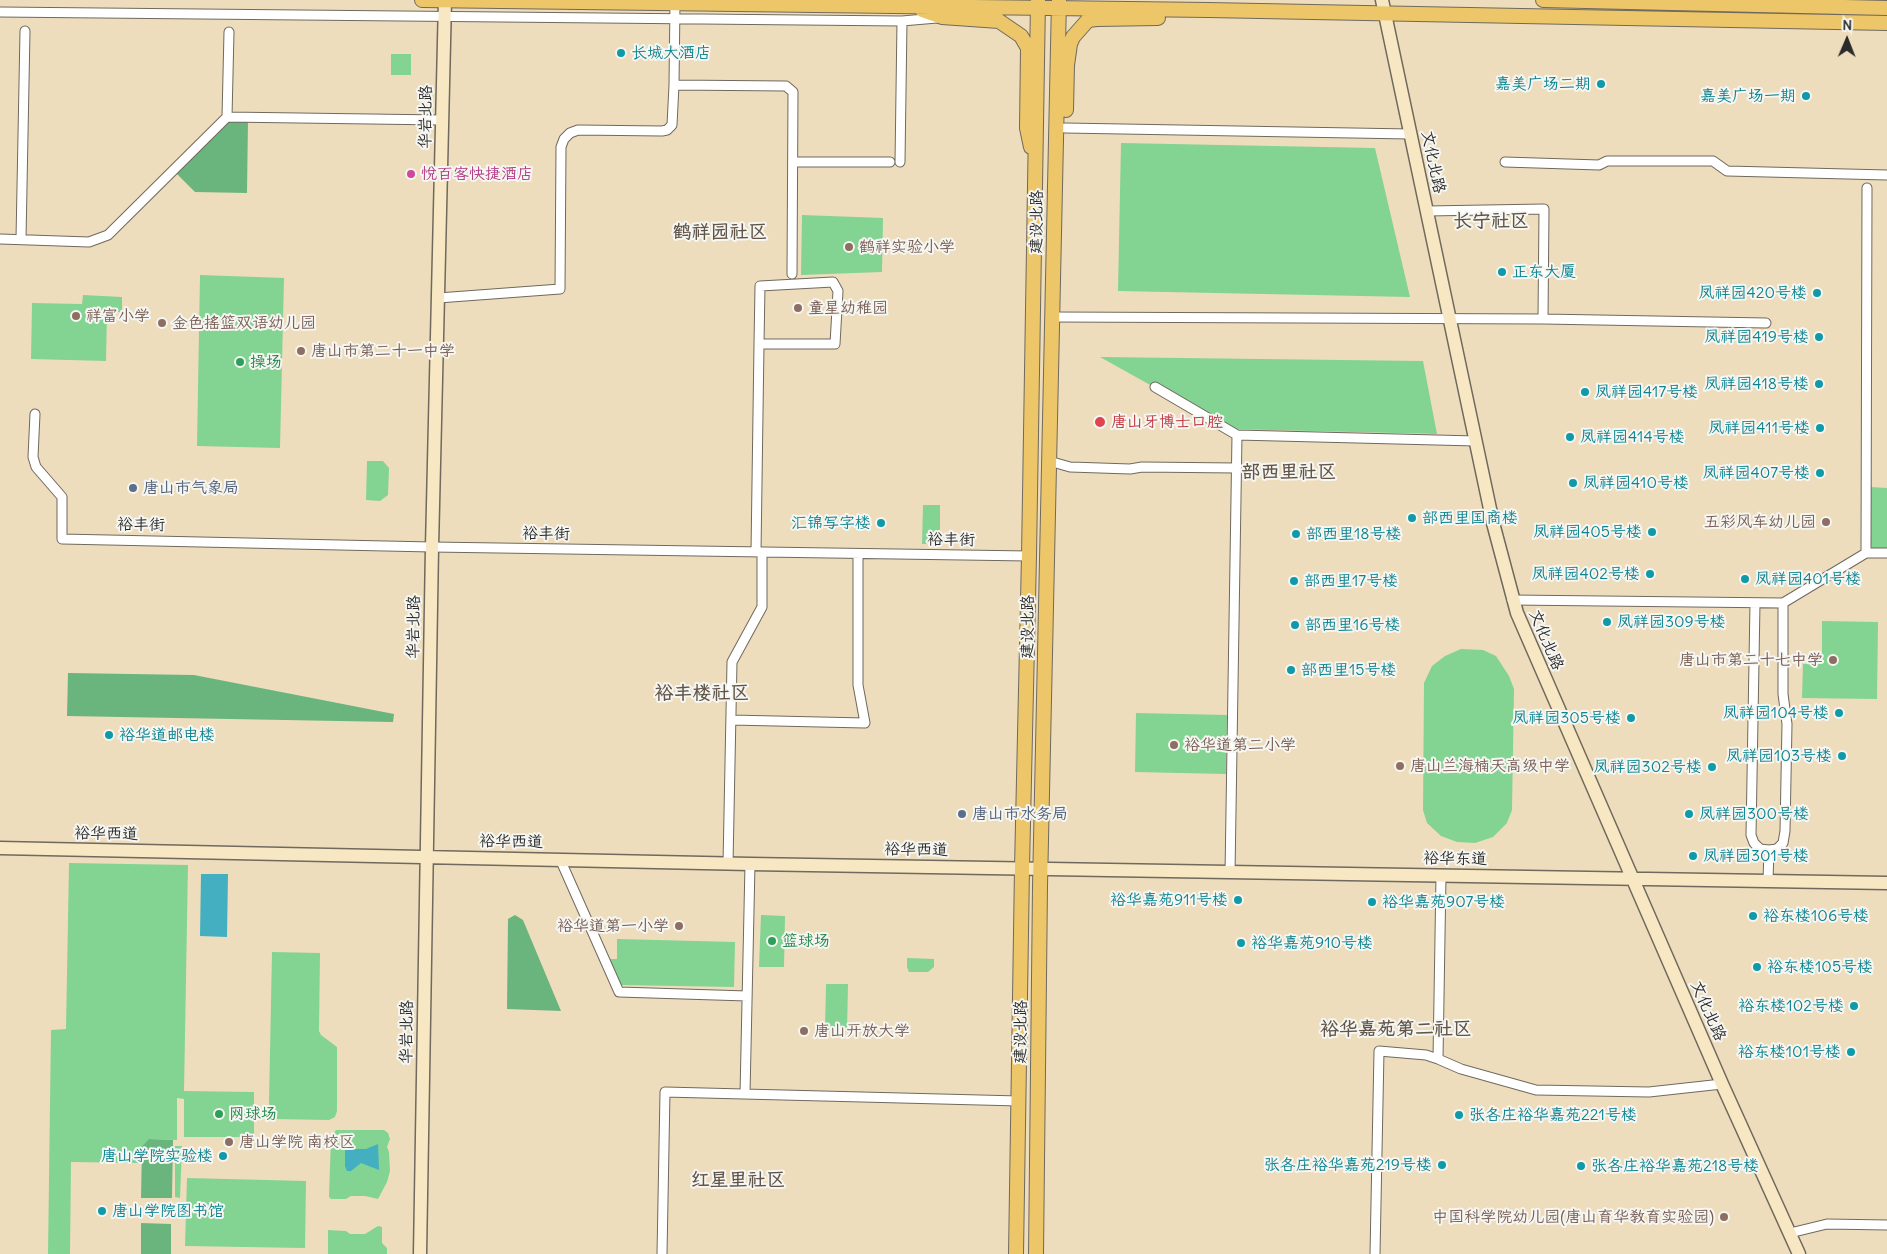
<!DOCTYPE html>
<html>
<head>
<meta charset="utf-8">
<style>
  body { margin:0 }
  #map { position:relative; width:1887px; height:1254px; overflow:hidden; background:#eeddbc; font-family:Delius,sans-serif }
  canvas { display:block }
  .north { position:absolute; left:1822px; top:15px; width:50px; height:50px; -webkit-text-stroke:4px #f6f6f2; paint-order:stroke; rotate:1deg; font-size:14px; font-weight:700; line-height:20px; text-align:center; color:#2b2b2b }
  .north::after { content:''; display:block; margin:auto; width:18px; height:22px; background:#2b2b2b; clip-path:polygon(50% 0,100% 100%,50% 72%,0 100%) }
</style>
</head>
<body>
<div id="map">
<canvas width="1887" height="1254"></canvas>
<div class="north">N</div>
</div>
<script>
const context = document.querySelector('canvas').getContext('2d');
context.lineJoin = 'round';
function paint(path, color) { context.fillStyle = color; context.fill(path, 'evenodd'); }
const toPath = rows => new Path2D(rows.map(r => 'M' + r).join(''));
function stroke(path, color, width, dash) { context.strokeStyle = color; context.lineWidth = width; context.lineCap = dash ? 'butt' : 'round'; context.setLineDash(dash || []); context.stroke(path); }
function drawText(font, color, halo, rows, align = 'center') {
  context.font = font + ' Delius,"LXGW WenKai TC",sans-serif'; context.lineWidth = 4; context.setLineDash([]); context.textBaseline = 'middle'; context.strokeStyle = halo; context.fillStyle = color; for (const [text, x, y, turn = 0] of rows) {
    context.save(); context.translate(x, y); context.rotate((+turn || 0) * Math.PI / 180); context.textAlign = isNaN(turn) ? turn : align; if (halo) context.strokeText(text, 0, 0); context.fillText(text, 0, 0); context.restore();
  }
}
const green = toPath([
  [391,54,411,54,411,75,391,75],
  [1121,143,1375,148,1410,297,1118,291],
  [802,215,883,218,882,272,801,275],
  [200,275,284,278,280,448,197,446],
  [83,295,122,297,122,312,107,312,106,361,31,359,32,303,82,304],
  [1100,357,1423,361,1437,434,1229,429],
  [367,461,383,461,389,468,388,495,380,501,366,500],
  [1870,487,1887,488,1887,549,1873,549,1869,544],
  [923,505,940,505,940,544,922,544],
  [1822,621,1878,622,1877,699,1802,698,1803,664,1822,664],
  [1461,649,1483,650,1496,656,1509,676,1514,689,1512,810,1507,823,1493,837,1475,843,1457,842,1441,836,1427,823,1423,810,1424,683,1432,666,1445,656],
  [1136,713,1227,715,1226,774,1135,772],
  [69,863,188,865,184,1091,254,1092,254,1137,184,1137,184,1099,177,1098,177,1140,150,1139,142,1146,142,1163,71,1162,70,1254,48,1254,51,1030,66,1029],
  [761,915,785,916,784,967,759,967],
  [617,939,735,942,734,987,620,985,609,959,617,959],
  [272,952,320,953,319,1031,321,1035,337,1047,337,1111,335,1117,329,1120,272,1119,269,1103],
  [907,958,934,959,934,967,928,972,909,972,907,967],
  [826,984,848,984,847,1032,825,1031],
  [336,1130,384,1130,388,1133,390,1139,387,1147,389,1152,390,1171,387,1182,378,1199,365,1196,351,1196,346,1199,331,1199,329,1197,331,1137],
  [175,1146,182,1146,180,1198,175,1197],
  [187,1178,306,1181,305,1248,185,1246],
  [378,1226,382,1227,382,1243,387,1248,387,1254,328,1254,328,1230,346,1231,350,1234,365,1234]
]);
const forest = toPath([
  [227,121,248,121,247,193,195,192,175,172],
  [68,673,194,675,394,714,393,722,67,716],
  [515,915,523,920,561,1011,507,1009,508,919],
  [149,1139,173,1140,172,1198,141,1198,142,1146],
  [141,1223,171,1224,171,1254,141,1254]
]);
const water = toPath([
  [201,874,228,874,227,937,200,936],
  [378,1144,379,1170,361,1163,351,1171,347,1171,345,1166,345,1149,366,1149]
]);
const street = toPath([
  [0,12,902,21,937,18],
  [674,85,786,86,793,92,792,274],
  [227,117,442,120],
  [1065,128,1410,134],
  [794,162,890,162],
  [900,162,902,21],
  [1505,162,1599,165,1607,161,1713,161,1727,171,1887,175],
  [1427,211,1544,209,1543,319],
  [0,239,89,242,108,235,227,117,229,32],
  [21,239,25,31],
  [438,298,560,289,561,147,564,139,570,133,578,130,662,131,667,130,672,125,674,85,675,3],
  [1053,317,1543,319,1766,323],
  [1155,387,1237,435],
  [35,414,33,457,36,467,62,497,62,539,432,547,1029,556],
  [1049,461,1070,467,1130,469,1142,467,1236,468],
  [756,552,759,344,760,286,833,282,838,291,835,344,759,344],
  [1866,553,1867,188],
  [1512,600,1783,603,1866,553,1887,553],
  [1755,603,1751,835,1754,843,1760,849,1769,850],
  [731,720,865,723,858,685,858,554],
  [560,859,619,992,747,996],
  [728,864,732,662,762,607,762,552],
  [1230,873,1237,435,1476,441],
  [1768,880,1769,850,1777,849,1783,843,1785,831,1787,724,1783,694,1783,603],
  [1438,1059,1441,875],
  [745,1094,750,864],
  [1790,1233,1827,1224,1887,1225],
  [662,1254,665,1092,1019,1101],
  [1375,1254,1379,1051,1426,1055,1438,1059,1461,1069,1536,1090,1649,1092,1722,1084]
]);
const secondary = toPath([
  [1382,0,1493,523,1517,613,1722,1084,1799,1254],
  [0,848,750,864,1887,883],
  [420,1254,432,547,445,0]
]);
const primary = toPath([
  [422,0,1208,10,1887,23],
  [1543,0,1887,8],
  [922,10,942,17,999,21,1021,36,1028,48,1027,128,1031,147],
  [1066,110,1067,65,1070,44,1073,37,1088,20,1097,19,1158,18],
  [1016,1254,1022,868,1029,556,1038,1],
  [1036,1254,1040,886,1059,0]
]);
const markers = [
  [621,53,5,"#0f9aa8"],
  [1601,84,5,"#0f9aa8"],
  [1806,96,5,"#0f9aa8"],
  [411,174,5,"#d1479c"],
  [849,247,5,"#8d6e63"],
  [1502,272,5,"#0f9aa8"],
  [1817,293,5,"#0f9aa8"],
  [798,308,5,"#8d6e63"],
  [76,316,5,"#8d6e63"],
  [162,323,5,"#8d6e63"],
  [1819,337,5,"#0f9aa8"],
  [301,351,5,"#8d6e63"],
  [240,362,5,"#2e9e5b"],
  [1819,384,5,"#0f9aa8"],
  [1585,392,5,"#0f9aa8"],
  [1100,422,6,"#e0444e"],
  [1820,428,5,"#0f9aa8"],
  [1570,437,5,"#0f9aa8"],
  [1820,473,5,"#0f9aa8"],
  [1573,483,5,"#0f9aa8"],
  [133,488,5,"#5c6f8a"],
  [1412,518,5,"#0f9aa8"],
  [1826,522,5,"#8d6e63"],
  [881,523,5,"#0f9aa8"],
  [1652,532,5,"#0f9aa8"],
  [1296,534,5,"#0f9aa8"],
  [1650,574,5,"#0f9aa8"],
  [1745,579,5,"#0f9aa8"],
  [1294,581,5,"#0f9aa8"],
  [1607,622,5,"#0f9aa8"],
  [1295,625,5,"#0f9aa8"],
  [1833,660,5,"#8d6e63"],
  [1291,670,5,"#0f9aa8"],
  [1839,713,5,"#0f9aa8"],
  [1631,718,5,"#0f9aa8"],
  [109,735,5,"#0f9aa8"],
  [1174,745,5,"#8d6e63"],
  [1842,756,5,"#0f9aa8"],
  [1400,766,5,"#8d6e63"],
  [1712,767,5,"#0f9aa8"],
  [962,814,5,"#5c6f8a"],
  [1689,814,5,"#0f9aa8"],
  [1693,856,5,"#0f9aa8"],
  [1238,900,5,"#0f9aa8"],
  [1372,902,5,"#0f9aa8"],
  [1753,916,5,"#0f9aa8"],
  [679,926,5,"#8d6e63"],
  [772,941,5,"#2e9e5b"],
  [1241,943,5,"#0f9aa8"],
  [1757,967,5,"#0f9aa8"],
  [1854,1006,5,"#0f9aa8"],
  [804,1031,5,"#8d6e63"],
  [1851,1052,5,"#0f9aa8"],
  [219,1114,5,"#2e9e5b"],
  [1459,1115,5,"#0f9aa8"],
  [229,1142,5,"#8d6e63"],
  [223,1156,5,"#0f9aa8"],
  [1442,1165,5,"#0f9aa8"],
  [1581,1166,5,"#0f9aa8"],
  [102,1211,5,"#0f9aa8"],
  [1724,1217,5,"#8d6e63"]
];
const cultureNames = [
  ["长城大酒店",631,53],
  ["嘉美广场二期",1591,84,"right"],
  ["嘉美广场一期",1796,96,"right"],
  ["正东大厦",1512,272],
  ["凤祥园420号楼",1807,293,"right"],
  ["凤祥园419号楼",1809,337,"right"],
  ["凤祥园418号楼",1809,384,"right"],
  ["凤祥园417号楼",1595,392],
  ["凤祥园411号楼",1810,428,"right"],
  ["凤祥园414号楼",1580,437],
  ["凤祥园407号楼",1810,473,"right"],
  ["凤祥园410号楼",1583,483],
  ["部西里国商楼",1422,518],
  ["汇锦写字楼",871,523,"right"],
  ["凤祥园405号楼",1642,532,"right"],
  ["部西里18号楼",1306,534],
  ["凤祥园402号楼",1640,574,"right"],
  ["凤祥园401号楼",1755,579],
  ["部西里17号楼",1304,581],
  ["凤祥园309号楼",1617,622],
  ["部西里16号楼",1305,625],
  ["部西里15号楼",1301,670],
  ["凤祥园104号楼",1829,713,"right"],
  ["凤祥园305号楼",1621,718,"right"],
  ["裕华道邮电楼",119,735],
  ["凤祥园103号楼",1832,756,"right"],
  ["凤祥园302号楼",1702,767,"right"],
  ["凤祥园300号楼",1699,814],
  ["凤祥园301号楼",1703,856],
  ["裕华嘉苑911号楼",1228,900,"right"],
  ["裕华嘉苑907号楼",1382,902],
  ["裕东楼106号楼",1763,916],
  ["裕华嘉苑910号楼",1251,943],
  ["裕东楼105号楼",1767,967],
  ["裕东楼102号楼",1844,1006,"right"],
  ["裕东楼101号楼",1841,1052,"right"],
  ["张各庄裕华嘉苑221号楼",1469,1115],
  ["唐山学院实验楼",213,1156,"right"],
  ["张各庄裕华嘉苑219号楼",1432,1165,"right"],
  ["张各庄裕华嘉苑218号楼",1591,1166],
  ["唐山学院图书馆",112,1211]
];
const streetNames = [
  ["华岩北路",426,117,-89],
  ["文化北路",1433,162,78],
  ["建设北路",1037,222,-89],
  ["裕丰街",141,525,1],
  ["裕丰街",546,534,1],
  ["裕丰街",951,540,1],
  ["华岩北路",414,627,-89],
  ["建设北路",1028,627,-89],
  ["文化北路",1546,640,67],
  ["裕华西道",106,834,1],
  ["裕华西道",511,842,1],
  ["裕华西道",916,850,1],
  ["裕华东道",1455,859,1],
  ["文化北路",1708,1011,66],
  ["华岩北路",407,1032,-89],
  ["建设北路",1021,1032,-89]
];
const hotelNames = [
  ["悦百客快捷酒店",421,174]
];
const educationNames = [
  ["鹤祥实验小学",859,247],
  ["童星幼稚园",808,308],
  ["祥富小学",86,316],
  ["金色摇篮双语幼儿园",172,323],
  ["唐山市第二十一中学",311,351],
  ["五彩风车幼儿园",1816,522,"right"],
  ["唐山市第二十七中学",1823,660,"right"],
  ["裕华道第二小学",1184,745],
  ["唐山兰海楠天高级中学",1410,766],
  ["裕华道第一小学",669,926,"right"],
  ["唐山开放大学",814,1031],
  ["唐山学院 南校区",239,1142],
  ["中国科学院幼儿园(唐山育华教育实验园)",1714,1217,"right"]
];
const leisureNames = [
  ["操场",250,362],
  ["篮球场",782,941],
  ["网球场",229,1114]
];
const healthNames = [
  ["唐山牙博士口腔",1111,422]
];
const serviceNames = [
  ["唐山市气象局",143,488],
  ["唐山市水务局",972,814]
];
const quarterNames = [
  ["长宁社区",1491,222],
  ["鹤祥园社区",720,233],
  ["部西里社区",1289,473],
  ["裕丰楼社区",702,694],
  ["裕华嘉苑第二社区",1396,1030],
  ["红星里社区",738,1181]
];
paint(green, '#83d393');
paint(forest, '#6ab57d');
paint(water, '#43afc1');
stroke(street, '#6f695e', 11);
stroke(secondary, '#6f695e', 15);
stroke(primary, '#6f695e', 16);
stroke(street, '#fff', 9);
stroke(secondary, '#f7e8c3', 12);
stroke(primary, '#ecc669', 14);
for (const [x, y, r, color] of markers) { const dot = new Path2D(); dot.arc(x, y, r, 0, 2 * Math.PI); context.fillStyle = color; context.fill(dot); stroke(dot, '#f6f6f2', 2); }
drawText('16px', '#0d838f', '#f6f6f2', cultureNames, 'left');
drawText('16px', '#2b2b2b', '#f6f6f2', streetNames);
drawText('16px', '#b23c85', '#f6f6f2', hotelNames, 'left');
drawText('16px', '#785e54', '#f6f6f2', educationNames, 'left');
drawText('16px', '#27864d', '#f6f6f2', leisureNames, 'left');
drawText('16px', '#be3a42', '#f6f6f2', healthNames, 'left');
drawText('16px', '#4e5e75', '#f6f6f2', serviceNames, 'left');
drawText('bold 19px', '#615448', '#f6f6f2', quarterNames);
</script>
</body>
</html>
